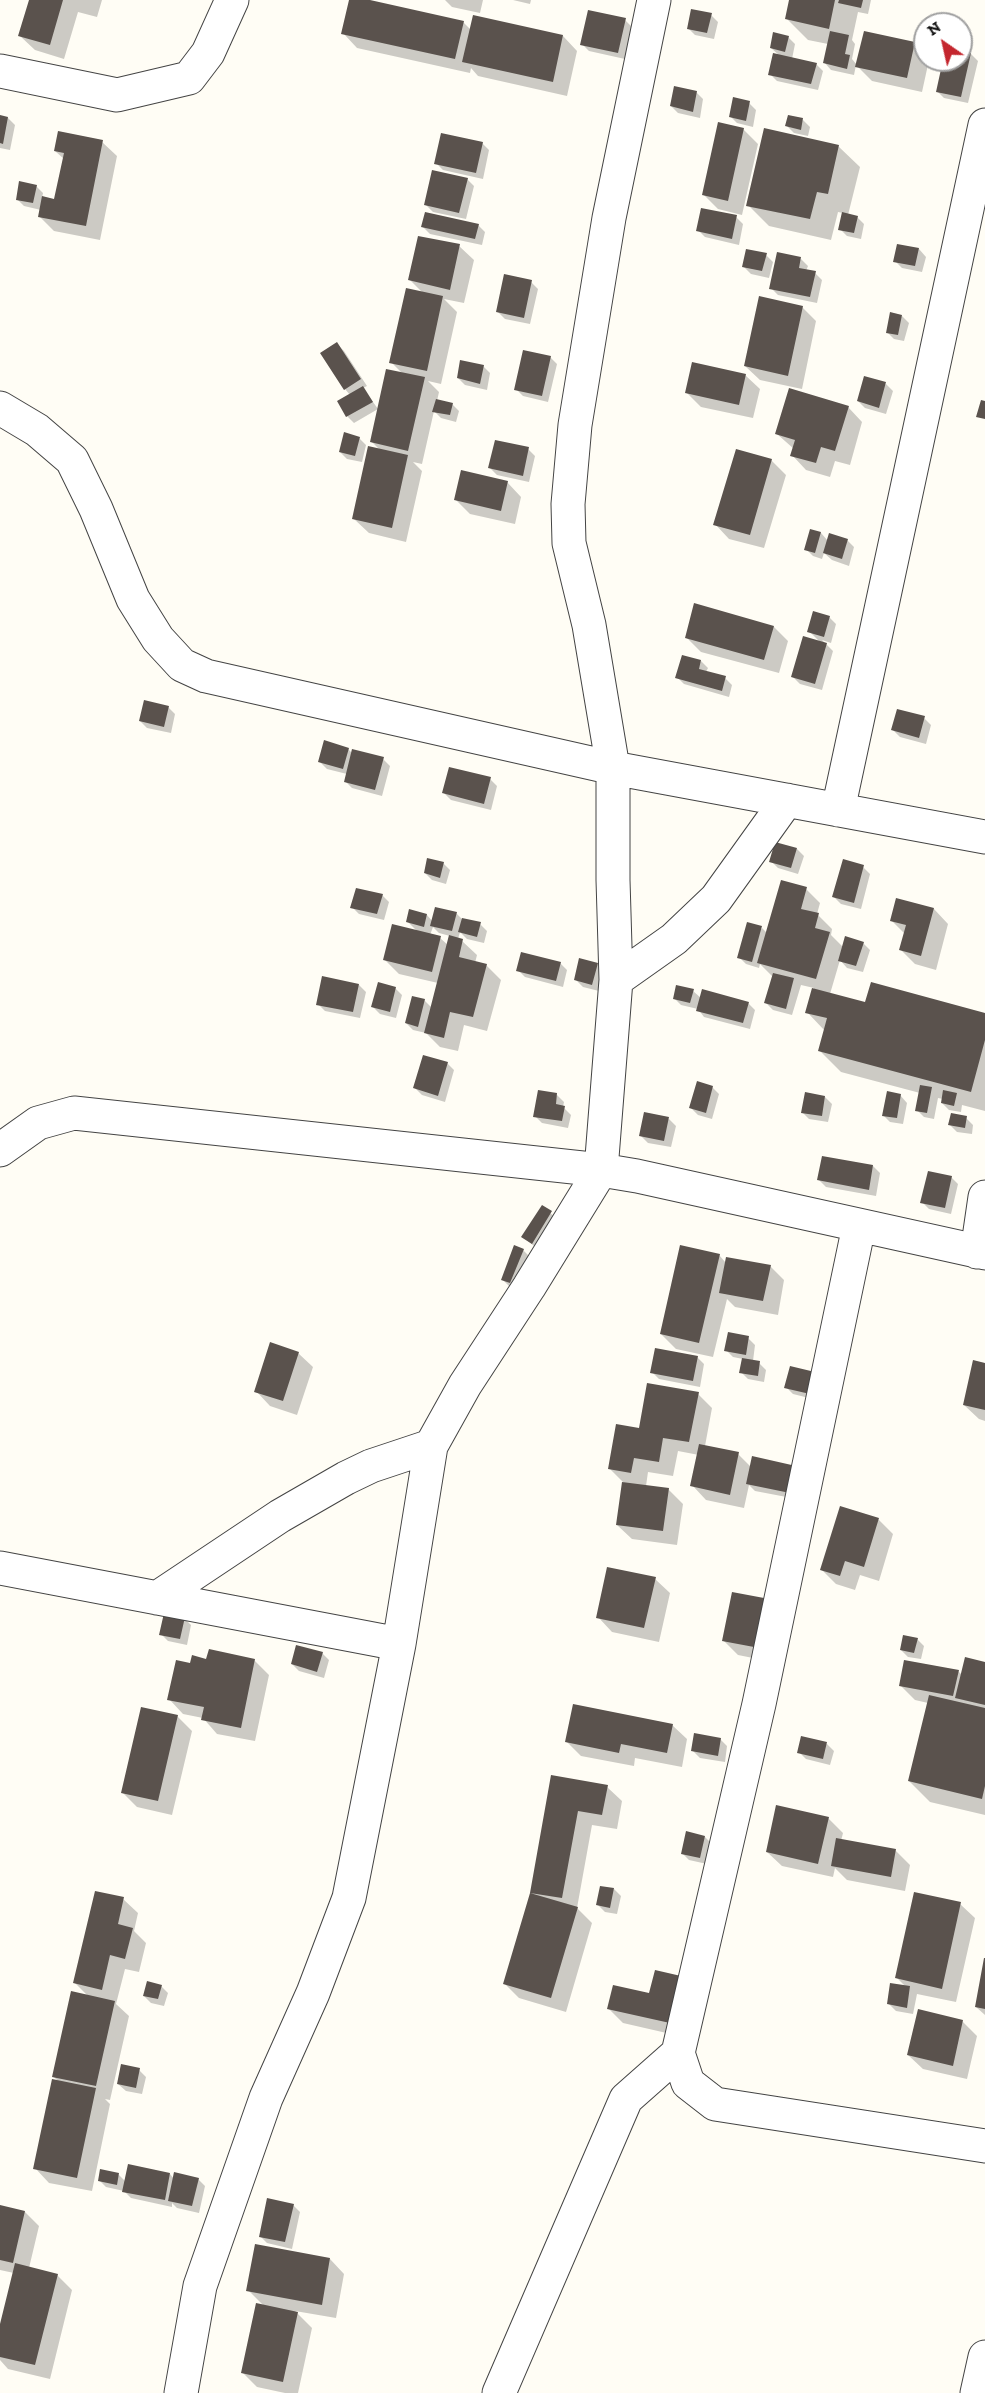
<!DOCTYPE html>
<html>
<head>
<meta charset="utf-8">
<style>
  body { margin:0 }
  #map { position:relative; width:985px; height:2393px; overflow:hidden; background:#fffdf5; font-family:"Zilla Slab",serif }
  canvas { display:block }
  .north { position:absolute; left:913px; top:12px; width:60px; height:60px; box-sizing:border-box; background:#fff; border:2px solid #a0a0a0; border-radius:50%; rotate:326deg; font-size:16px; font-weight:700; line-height:24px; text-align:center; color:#111 }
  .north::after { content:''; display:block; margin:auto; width:21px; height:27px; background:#c4262e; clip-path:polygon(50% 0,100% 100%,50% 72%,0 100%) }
</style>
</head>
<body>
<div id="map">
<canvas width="985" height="2393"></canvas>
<div class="north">N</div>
</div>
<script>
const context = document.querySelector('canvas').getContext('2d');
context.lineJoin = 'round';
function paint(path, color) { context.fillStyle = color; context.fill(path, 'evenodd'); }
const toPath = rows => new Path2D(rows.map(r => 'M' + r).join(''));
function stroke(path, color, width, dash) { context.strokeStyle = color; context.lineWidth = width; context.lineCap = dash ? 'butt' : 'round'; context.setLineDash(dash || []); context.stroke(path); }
const shadow = toPath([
  [31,0,102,0,97,17,78,12,64,59,35,50,20,36],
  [351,0,363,0,463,22,471,30,563,36,577,51,567,96,478,76,471,68,470,73,357,48,343,33],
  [445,0,483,0,480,13,452,7],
  [513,0,531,0,530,4],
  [791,0,871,0,868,14,858,12,852,40,855,44,852,59,857,65,865,33,915,43,925,54,925,60,929,60,922,92,872,81,856,65,854,75,831,70,824,62,828,44,808,40,787,19],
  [711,15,718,22,714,39,695,35,688,28],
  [625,20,632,27,625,59,589,51,582,44],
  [788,37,795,44,792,59,816,64,823,71,818,90,777,81,770,74,780,56,771,48],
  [961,52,971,54,978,61,968,103,944,98,937,91,944,60,961,60],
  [696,92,703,99,700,118,678,113,671,106],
  [749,103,756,110,753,127,737,123,730,116],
  [0,117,8,118,15,125,10,150,0,148],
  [803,120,810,127,808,136,794,133,787,126],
  [743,129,758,144,742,215,718,209,704,195],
  [102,142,117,156,100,240,54,231,39,216,41,210,24,206,17,199,36,186,43,193,42,198,56,200,64,159,55,151],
  [482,143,489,150,483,179,443,170,436,163],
  [838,146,860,167,848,215,857,217,864,224,861,239,847,236,840,229,843,213,838,212,831,240,769,226,748,205],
  [467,179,474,186,466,219,433,212,426,205],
  [736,217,743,224,739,245,705,237,698,230],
  [478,225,485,232,482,245,430,234,423,227],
  [459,246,474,260,464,303,444,299,457,312,441,384,428,381,439,392,437,401,452,404,459,411,456,422,441,418,434,411,422,464,413,462,422,471,406,542,369,533,354,519,380,450,371,441,402,373,391,362,423,293,410,280],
  [919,249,926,257,922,272,902,268,895,261],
  [766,255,773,262,769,278,751,274,744,267],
  [801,259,808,266,806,271,815,273,822,280,817,303,778,295,771,288],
  [531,282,538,289,530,324,505,319,498,312],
  [802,307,816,321,802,389,760,380,745,366],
  [902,316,909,323,904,341,894,339,887,332],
  [337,344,344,351,367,386,363,388,378,409,354,423,347,416,350,395,345,389],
  [550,357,557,364,548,402,523,396,516,389],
  [483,366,490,373,487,390,465,385,458,378],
  [745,375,760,389,753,418,701,407,687,393],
  [886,384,893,391,886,414,865,408,858,401],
  [848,407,862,422,850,465,835,461,830,477,806,470,792,455,794,449,777,434],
  [359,438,366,445,362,462,347,459,340,452],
  [528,449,535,456,529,482,497,475,490,468],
  [771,460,786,475,764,548,729,539,715,524],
  [507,482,521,497,515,524,470,514,456,500],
  [811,531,821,533,828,541,847,540,854,547,849,566,832,560,824,553,822,559,813,556,806,549],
  [829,617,836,624,831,643,822,640,833,651,822,690,800,684,793,677,820,642,809,631],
  [774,627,788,641,779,673,701,652,686,637],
  [701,661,708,668,706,672,725,678,732,685,729,697,684,684,677,677],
  [168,707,175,714,171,733,147,728,140,721],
  [924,718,931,725,926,744,900,737,893,730],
  [348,749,352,753,383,759,390,766,382,796,352,788,345,781,347,774,327,769,320,762],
  [490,779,497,786,491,810,451,800,444,793],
  [797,849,804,856,798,874,778,868,771,861],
  [443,863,450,870,446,884,432,880,425,873],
  [863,867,870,874,861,909,841,904,834,897],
  [806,889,820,903,817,914,832,929,831,935,844,948,863,943,870,950,863,972,847,968,840,960,830,994,866,1004,985,1014,985,1111,962,1105,961,1112,949,1110,942,1103,943,1099,938,1098,934,1119,924,1117,917,1110,920,1093,841,1072,820,1051,825,1031,807,1012,814,988,801,985,792,1015,773,1010,766,1003,773,977,760,964,759,968,746,964,739,957,762,928,767,933],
  [382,895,389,902,384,920,359,914,352,907],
  [897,900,934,909,948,924,936,970,915,964,901,950,905,934,891,920],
  [456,913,462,919,480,924,487,931,484,943,467,939,460,932,458,939,462,941,477,955,475,963,486,965,501,980,487,1031,464,1025,458,1051,440,1047,426,1033,413,1030,406,1023,424,1000,432,1008,438,983,399,974,385,960,418,932,408,922,427,915,433,922],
  [433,927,439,933,450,936,448,945,440,938,430,935],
  [560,963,567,970,563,987,525,977,518,970],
  [597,964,604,971,599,991,583,987,576,980],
  [359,985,366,992,360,1018,325,1011,318,1004],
  [395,988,402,995,396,1018,380,1014,373,1007],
  [693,991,701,998,748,1003,755,1010,750,1029,704,1017,698,1009,681,1005,674,998],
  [447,1063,454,1070,445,1102,422,1095,415,1088],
  [712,1087,719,1094,712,1119,698,1115,691,1108],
  [557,1095,564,1102,563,1107,571,1115,568,1128,542,1123,535,1116],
  [900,1095,907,1103,903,1124,890,1122,883,1115],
  [825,1097,832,1104,828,1122,809,1119,802,1112],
  [966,1118,973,1125,972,1134,957,1132,950,1125],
  [669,1119,676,1126,671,1147,648,1143,641,1136],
  [873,1166,880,1173,876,1196,826,1187,819,1180],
  [951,1177,958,1184,951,1214,929,1209,922,1202],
  [542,1207,558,1219,539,1250,523,1237],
  [523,1250,530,1257,517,1289,509,1286,502,1279],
  [719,1255,726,1263,770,1266,784,1280,778,1315,735,1307,727,1299,713,1357,676,1349,661,1334],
  [748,1338,755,1345,753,1361,759,1363,766,1370,764,1382,748,1379,741,1372,743,1359,733,1357,726,1350],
  [298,1353,313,1367,297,1415,270,1406,256,1391],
  [697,1357,704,1364,700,1387,659,1379,652,1372],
  [985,1365,985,1421,979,1419,964,1405],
  [791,1368,817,1400,793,1394,786,1387],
  [698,1394,712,1408,705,1446,738,1454,751,1467,797,1499,755,1491,749,1485,744,1508,706,1500,692,1485,699,1455,678,1451,673,1476,648,1472,646,1486,668,1489,683,1504,677,1545,632,1539,617,1525,624,1483,610,1469,640,1430],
  [841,1508,879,1520,893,1534,879,1581,860,1575,855,1590,836,1584,822,1570],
  [655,1579,670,1593,659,1642,612,1632,598,1617],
  [763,1600,777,1614,768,1661,738,1655,723,1640],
  [184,1618,191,1625,187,1645,168,1641,161,1634],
  [917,1639,924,1646,921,1659,908,1657,901,1650],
  [322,1653,329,1660,324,1678,299,1671,292,1664],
  [208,1660,254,1660,269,1675,255,1741,217,1734,203,1718,183,1714,169,1699,191,1665],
  [985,1663,985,1815,930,1802,909,1781,928,1703,915,1700,901,1686,958,1671,962,1675],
  [177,1716,192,1731,172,1815,137,1807,123,1793],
  [672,1725,687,1739,682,1767,635,1758,634,1766,581,1756,567,1742],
  [720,1739,727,1746,725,1762,700,1758,693,1751],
  [827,1744,834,1751,830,1765,806,1759,799,1752],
  [552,1777,607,1787,622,1801,617,1829,592,1825,577,1908,592,1923,566,2012,519,1998,505,1984,531,1893],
  [828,1818,843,1833,841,1841,895,1850,910,1865,905,1891,847,1880,835,1868,833,1877,782,1866,767,1852],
  [705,1837,712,1844,707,1864,689,1860,682,1853],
  [614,1889,621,1896,617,1914,605,1912,598,1905],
  [123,1899,138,1913,134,1931,146,1943,139,1972,125,1969,116,2004,129,2016,110,2100,105,2099,110,2104,92,2191,49,2183,35,2168,59,2082,53,2076,88,1996,75,1983],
  [960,1904,975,1918,956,2002,917,1994,913,2014,896,2011,889,2004,905,1986,897,1978],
  [985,1960,985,2015,976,2007],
  [161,1986,168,1993,164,2006,151,2003,144,1996],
  [650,1995,684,2037,623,2023,609,2009],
  [962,2021,977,2036,967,2079,923,2069,908,2055],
  [139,2070,146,2077,142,2094,126,2091,118,2084],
  [170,2174,174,2179,198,2179,205,2186,199,2213,177,2208,172,2203,172,2207,131,2198,124,2191,106,2187,99,2180,119,2175,126,2182],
  [293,2205,300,2212,292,2249,267,2243,260,2236],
  [0,2207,25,2212,39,2226,29,2268,57,2275,72,2290,50,2379,8,2369,0,2360,0,2330,14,2273,0,2270],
  [330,2259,344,2274,336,2318,295,2311,312,2328,298,2393,285,2393,257,2387,243,2373,264,2306,248,2290]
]);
const building = toPath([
  [29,0,63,0,50,45,18,36],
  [349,0,370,0,464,21,455,59,341,34],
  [789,0,835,0,829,29,785,19],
  [839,0,863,0,861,8,838,3],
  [691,9,712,13,707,33,687,29],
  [588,10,626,18,618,53,580,45],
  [473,15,563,35,553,82,462,62],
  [830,31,849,35,845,54,850,55,847,69,823,63],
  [864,31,915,42,907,78,855,67],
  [773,32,789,36,785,52,770,48],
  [961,51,971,53,961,97,936,92,943,60,961,60],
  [773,53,817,63,811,84,768,75],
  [674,86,697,91,693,112,670,106],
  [733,97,750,101,746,121,729,117],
  [0,115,8,117,3,144,0,143],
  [788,115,803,118,801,130,785,126],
  [718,122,744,128,728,201,702,195],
  [764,128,839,145,828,194,817,192,810,219,746,206],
  [58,131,103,140,86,226,38,217,42,196,54,199,64,153,54,151],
  [441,133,483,142,476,173,434,164],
  [432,170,468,178,459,213,424,205],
  [19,181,37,185,33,203,16,200],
  [701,208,737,215,732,239,696,231],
  [425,212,479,224,475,239,421,227],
  [842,212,858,216,854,233,838,230],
  [418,236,460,244,450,290,408,280],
  [897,244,919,248,915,266,893,262],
  [746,249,767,253,762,271,742,267],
  [777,252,801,257,799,268,816,271,810,297,769,289],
  [504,274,532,280,524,318,496,312],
  [406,288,443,296,427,371,389,363],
  [759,296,803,306,788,376,744,366],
  [890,312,902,315,898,335,886,333],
  [337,342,361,379,344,390,320,353],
  [523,350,551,356,542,396,514,390],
  [460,360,484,365,480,384,457,378],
  [692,362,746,374,739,405,685,393],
  [386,369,425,377,408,451,370,442],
  [864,376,886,382,879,408,857,401],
  [363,386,373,402,346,417,337,401],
  [789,388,849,406,835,451,821,447,816,463,790,456,795,440,775,434],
  [436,399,453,403,450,415,432,412],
  [981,400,985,401,985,419,976,417],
  [344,432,360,437,355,456,339,452],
  [495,440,529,447,523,476,488,468],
  [368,446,408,455,392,528,352,519],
  [736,449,772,459,750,535,713,525],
  [461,470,508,481,501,511,454,500],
  [810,529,821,532,815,553,804,550],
  [829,533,848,539,842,559,823,553],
  [694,603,774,626,764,660,685,638],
  [813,611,830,616,824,637,807,632],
  [803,636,827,643,815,684,791,677],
  [682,655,701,660,699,669,726,676,722,691,675,678],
  [144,700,169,706,164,727,139,721],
  [897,709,925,716,919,738,891,730],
  [324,740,349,748,343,769,318,762],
  [352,749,384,757,375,790,344,782],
  [449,767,491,777,484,804,442,793],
  [775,842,797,848,791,868,769,862],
  [427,858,444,862,440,878,424,873],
  [843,859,864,865,854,903,832,897],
  [781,880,807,887,801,909,819,913,815,928,830,932,816,979,757,963],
  [356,888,383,894,377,914,350,908],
  [896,898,934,908,921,956,899,950,906,925,890,921],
  [435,907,457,912,452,931,430,926],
  [409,909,427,914,424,927,406,922],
  [462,918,481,922,477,937,458,932],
  [747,922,762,926,752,962,737,958],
  [392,924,441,936,432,972,383,960],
  [449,935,463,939,459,957,487,964,473,1017,450,1012,444,1038,424,1033],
  [845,936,864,942,856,966,838,961],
  [521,952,561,962,556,981,516,971],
  [579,958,598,963,592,985,574,980],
  [773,973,794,978,786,1009,764,1003],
  [322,976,359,984,353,1012,316,1005],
  [378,982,396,987,390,1012,371,1007],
  [871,982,985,1013,985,1040,971,1092,818,1051,827,1018,805,1013,812,988,865,1002],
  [676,985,694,989,690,1003,673,999],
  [702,989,749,1002,743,1023,696,1011],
  [412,996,425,999,418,1027,405,1023],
  [423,1055,448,1062,438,1096,413,1088],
  [697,1081,713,1086,706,1113,689,1108],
  [920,1085,932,1087,927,1113,915,1111],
  [538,1090,557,1093,556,1104,565,1106,562,1121,533,1117],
  [943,1090,957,1093,954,1106,941,1103],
  [887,1091,901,1094,897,1118,882,1116],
  [805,1092,825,1096,822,1116,801,1113],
  [644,1112,669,1117,664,1141,639,1136],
  [951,1113,967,1116,965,1128,948,1125],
  [822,1156,873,1165,869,1190,817,1180],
  [928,1171,952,1176,945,1208,920,1203],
  [542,1205,552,1211,532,1244,521,1237],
  [514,1245,524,1249,510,1283,501,1280],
  [680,1245,720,1254,699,1343,660,1334],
  [726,1257,771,1265,763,1301,719,1293],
  [728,1332,749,1336,746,1355,724,1351],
  [270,1342,299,1352,283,1401,254,1392],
  [655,1348,698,1356,693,1381,650,1373],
  [742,1358,760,1361,758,1376,739,1373],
  [973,1360,985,1363,985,1410,963,1405],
  [790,1366,815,1372,810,1394,784,1388],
  [647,1383,699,1392,689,1442,663,1438,659,1462,634,1458,631,1473,608,1469,616,1424,639,1428],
  [699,1444,739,1452,730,1495,690,1486],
  [752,1456,796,1466,790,1493,746,1484],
  [622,1482,669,1488,663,1531,616,1525],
  [840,1506,879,1518,864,1567,845,1561,840,1576,820,1570],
  [607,1567,656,1577,644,1628,596,1618],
  [732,1592,764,1598,754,1647,722,1641],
  [164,1613,185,1617,180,1639,159,1635],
  [903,1635,918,1638,914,1653,900,1650],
  [296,1645,323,1652,317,1672,291,1664],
  [209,1649,255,1659,241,1728,201,1720,204,1707,167,1700,176,1660,190,1663,192,1655,206,1659],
  [965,1657,985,1662,985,1705,955,1698],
  [904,1660,959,1670,953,1696,899,1686],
  [929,1695,985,1708,985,1786,982,1799,908,1781],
  [573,1704,673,1724,667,1753,621,1744,619,1753,565,1742],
  [141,1707,178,1715,158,1801,121,1793],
  [694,1733,721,1738,718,1756,691,1751],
  [801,1736,827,1742,823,1759,797,1753],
  [551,1775,608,1785,602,1815,578,1811,562,1898,530,1893],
  [776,1805,829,1817,818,1864,766,1852],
  [686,1831,705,1836,700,1858,681,1854],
  [836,1838,896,1849,891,1877,831,1866],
  [600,1886,614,1888,610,1908,596,1905],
  [95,1891,124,1897,118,1924,133,1928,125,1959,110,1955,102,1990,73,1983],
  [914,1892,961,1902,942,1989,895,1978],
  [530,1893,578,1907,551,1998,503,1984],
  [984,1958,985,1958,985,2009,975,2007],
  [655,1970,681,1976,670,2023,607,2009,613,1985,649,1993],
  [147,1981,162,1985,158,1999,143,1996],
  [890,1983,910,1986,907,2008,887,2004],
  [71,1991,115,2001,96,2086,52,2077],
  [918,2009,963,2020,953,2066,907,2055],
  [121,2064,140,2068,136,2088,117,2084],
  [52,2079,96,2088,77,2178,33,2169],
  [128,2164,170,2173,165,2200,122,2192],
  [100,2169,119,2173,117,2185,98,2181],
  [174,2172,199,2178,192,2206,168,2201],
  [267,2198,294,2204,285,2242,259,2237],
  [0,2205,25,2211,13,2263,0,2260],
  [255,2244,330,2258,322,2305,246,2291],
  [15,2263,58,2274,35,2365,0,2357,0,2324],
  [256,2303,298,2312,283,2382,241,2373]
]);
const street = toPath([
  [0,71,117,95,189,78,208,53,232,0],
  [0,408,37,430,72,460,96,509,133,599,158,639,182,665,206,676,613,768,985,837],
  [838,810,985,125],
  [616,980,674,939,716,899,787,800],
  [0,1150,38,1123,74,1113,601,1170,637,1176,985,1253],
  [859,1226,759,1704,678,2053,688,2083,715,2104,985,2146],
  [977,1252,985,1197],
  [0,1568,399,1644],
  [157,1598,280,1516,346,1478,371,1466,431,1446],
  [181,2393,200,2286,266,2098,313,1993,349,1898,399,1644,431,1446,465,1385,529,1287,601,1170,616,980,613,880,613,768,589,625,569,543,568,504,575,425,609,218,654,0],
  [499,2393,626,2099,678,2053],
  [977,2393,985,2357]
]);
paint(shadow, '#0003');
paint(building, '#5a524d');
stroke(street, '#444', 35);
stroke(street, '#fff', 33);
</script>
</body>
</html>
